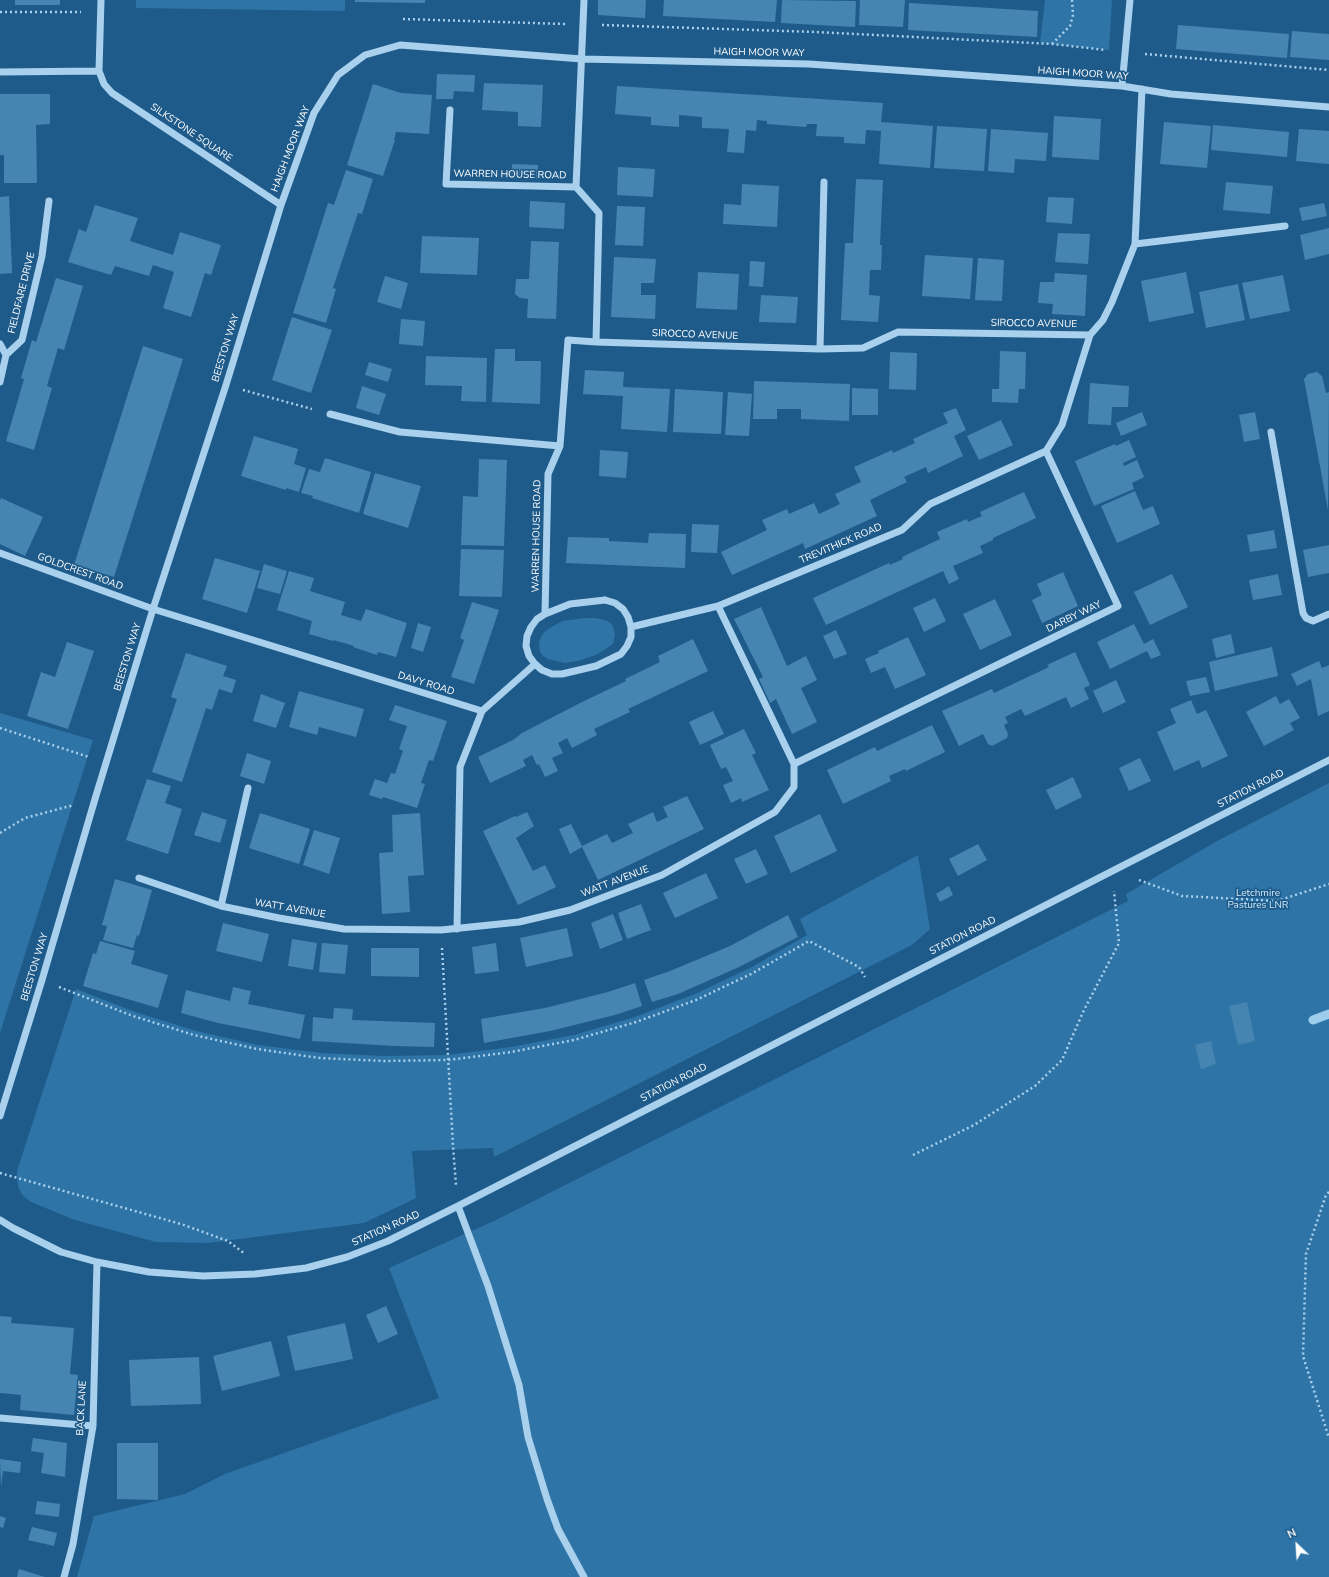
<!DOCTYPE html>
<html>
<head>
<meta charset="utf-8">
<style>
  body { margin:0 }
  #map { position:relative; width:1329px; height:1577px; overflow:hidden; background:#1e5b8a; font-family:"Nunito Sans",sans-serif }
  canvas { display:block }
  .north { position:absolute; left:1277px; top:1525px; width:40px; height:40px; -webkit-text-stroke:3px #1e5b8a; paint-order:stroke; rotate:335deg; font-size:11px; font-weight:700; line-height:16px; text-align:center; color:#fff }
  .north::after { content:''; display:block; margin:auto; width:14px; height:18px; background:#fff; clip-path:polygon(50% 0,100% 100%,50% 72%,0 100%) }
</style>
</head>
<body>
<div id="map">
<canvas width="1329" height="1577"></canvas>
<div class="north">N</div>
</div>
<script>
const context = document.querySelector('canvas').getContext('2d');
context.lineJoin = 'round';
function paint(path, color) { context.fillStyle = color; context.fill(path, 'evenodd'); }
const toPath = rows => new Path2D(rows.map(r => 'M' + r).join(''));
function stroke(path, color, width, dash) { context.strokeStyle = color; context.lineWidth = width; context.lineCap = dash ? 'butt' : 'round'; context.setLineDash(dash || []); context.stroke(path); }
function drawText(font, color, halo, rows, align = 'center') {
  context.font = font + ' "Nunito Sans",sans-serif'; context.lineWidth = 3.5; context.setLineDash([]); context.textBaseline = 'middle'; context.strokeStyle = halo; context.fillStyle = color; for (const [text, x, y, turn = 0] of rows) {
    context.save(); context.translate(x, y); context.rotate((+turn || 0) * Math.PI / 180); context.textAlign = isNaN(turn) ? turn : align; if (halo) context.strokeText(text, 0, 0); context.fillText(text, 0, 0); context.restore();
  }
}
const green = toPath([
  [136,0,345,0,345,11,136,8],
  [1045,0,1112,0,1109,50,1040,43],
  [584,618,595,618,605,620,609,622,613,626,615,635,613,644,598,654,578,661,565,663,548,659,543,656,540,652,539,641,544,632,553,626,563,621],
  [0,713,93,740,0,1033],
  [1329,783,1329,1577,77,1577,94,1516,185,1494,225,1474,439,1398,389,1268,496,1220,1128,901,1126,894,1219,840],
  [918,855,930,929,912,945,494,1157,493,1148,412,1151,416,1198,364,1223,208,1243,156,1242,75,1220,31,1202,23,1196,19,1189,17,1180,17,1171,76,989,135,1012,196,1031,258,1045,321,1053,384,1056,448,1055,511,1047,574,1035,635,1017,695,994,752,967,807,935,800,919]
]);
const stream = toPath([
  [1313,1020,1329,1014]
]);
const building = toPath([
  [15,0,60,0,60,5,15,5],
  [355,0,425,0,425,3,355,2],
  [598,0,646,0,645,18,598,15],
  [664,0,777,0,775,22,663,16],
  [782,0,856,1,855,27,781,23],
  [860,0,905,0,903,27,859,25],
  [909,3,1038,11,1037,37,908,30],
  [1178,25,1289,34,1287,58,1176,49],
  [1292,31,1329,34,1329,60,1290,57],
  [437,74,475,75,474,92,454,91,453,99,436,99],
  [484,83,543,85,541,127,518,126,518,112,482,110],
  [373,84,401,93,432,95,429,134,396,132,394,140,395,140,383,176,347,165],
  [617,86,883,103,881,122,933,126,930,168,879,164,881,131,866,130,865,144,844,143,844,137,816,136,817,124,807,124,806,127,767,124,767,121,757,120,756,131,746,130,744,153,727,152,729,129,702,128,702,117,679,115,679,127,651,125,651,117,615,114],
  [0,94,50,94,50,124,36,125,37,183,4,183,4,155,0,155],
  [1054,116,1101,119,1099,160,1052,157],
  [1164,122,1211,126,1207,168,1160,164],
  [1213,125,1289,132,1287,157,1211,150],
  [937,126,987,129,984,171,934,168],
  [991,129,1048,133,1046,161,1015,159,1014,173,988,171],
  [1299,129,1329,131,1329,164,1296,161],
  [512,164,538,165,538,179,511,178],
  [618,167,655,169,653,197,617,195],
  [346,170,373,179,362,214,358,213,333,288,336,289,326,323,293,313,328,203,334,205],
  [856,179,883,180,880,245,882,245,881,270,870,270,869,295,880,296,878,322,841,320,845,243,853,243],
  [1226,182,1273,186,1270,214,1223,210],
  [742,184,779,186,777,227,723,224,724,204,741,205],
  [9,196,12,273,0,274,0,197],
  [1048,197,1074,198,1072,224,1046,222],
  [530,201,565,203,564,229,529,227],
  [1324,203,1327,216,1302,221,1299,208],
  [95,205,138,218,130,241,173,255,180,232,221,245,211,275,205,273,191,317,163,308,174,272,153,265,149,276,115,266,111,275,68,262,79,229,86,232],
  [617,206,645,207,643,246,615,245],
  [1329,228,1329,254,1305,260,1300,235],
  [1058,233,1090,234,1088,264,1055,262],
  [422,236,479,238,477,275,420,273],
  [531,241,559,242,556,319,527,318,528,299,520,298,515,294,516,279,529,279],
  [925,255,973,258,970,299,922,296],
  [614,257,656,259,654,283,641,283,641,295,656,295,655,319,611,317],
  [978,258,1004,260,1002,301,975,300],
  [750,261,765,262,763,287,749,286],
  [698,272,739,274,737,310,696,308],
  [1186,272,1194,313,1149,322,1141,281],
  [1055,273,1087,275,1085,316,1052,314,1053,304,1038,303,1040,282,1054,282],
  [1283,275,1290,311,1250,319,1242,283],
  [385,276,408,283,401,309,377,302],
  [56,278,83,286,64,350,58,348,47,386,52,388,34,450,6,441,24,379,21,378,32,340,36,342],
  [1238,284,1245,320,1206,328,1199,292],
  [761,295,798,297,796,323,759,322],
  [292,317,332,330,311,393,272,380],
  [401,319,425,321,423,346,399,344],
  [143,346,183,359,114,577,74,565],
  [495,349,515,349,515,361,541,361,540,404,492,402],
  [1000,351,1026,352,1025,389,1019,389,1018,403,992,402,992,389,999,389],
  [890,352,917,353,916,390,889,389],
  [426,356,487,358,486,402,461,401,462,386,425,385],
  [369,362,392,369,388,382,365,375],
  [585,370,624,372,623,387,670,389,667,432,621,429,623,396,583,394],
  [1317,372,1322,376,1326,393,1329,392,1328,510,1304,379,1308,374],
  [754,381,850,384,849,421,801,419,801,409,777,409,777,419,753,419],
  [1090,383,1129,386,1128,407,1112,407,1111,425,1088,424],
  [362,386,386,394,379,415,356,408],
  [852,388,878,389,878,415,852,415],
  [675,389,723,392,721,434,673,432],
  [728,392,752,394,749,436,725,435],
  [956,408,966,430,954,436,963,456,928,473,926,467,904,477,907,482,870,500,877,516,805,549,803,543,732,575,721,552,767,530,762,520,787,509,789,514,814,503,819,514,840,504,835,494,861,482,854,467,892,450,893,453,915,443,913,439,948,423,943,413],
  [1142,412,1147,425,1121,436,1116,423],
  [1255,412,1260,439,1244,442,1239,415],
  [1001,420,1013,445,979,460,967,436],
  [254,436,298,449,294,464,306,468,299,492,286,488,286,490,241,476],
  [1129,440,1136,457,1123,463,1124,466,1137,460,1144,477,1132,483,1134,489,1094,506,1075,461,1115,444,1116,446],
  [600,450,628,452,626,478,599,476],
  [325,458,371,472,359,513,312,498,313,496,301,493,309,469,320,472],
  [479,459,507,460,504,546,461,545,463,496,478,497],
  [375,473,421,486,408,528,363,514],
  [1135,491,1143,510,1153,506,1160,524,1117,543,1101,506],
  [1024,492,1036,518,993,538,993,540,980,546,983,553,953,566,959,579,949,584,943,571,826,625,813,598,889,563,890,565,903,559,902,557,940,539,937,532,967,519,968,522,982,516,980,512],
  [1,498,43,517,25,556,0,544,0,501],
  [692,524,719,525,717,553,691,552],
  [1274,530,1277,548,1250,552,1247,535],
  [649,533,686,534,685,568,566,563,568,537,609,538,609,541,648,543],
  [1329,545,1329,573,1308,577,1303,550],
  [461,549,504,550,502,597,459,596],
  [215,558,260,571,247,613,202,599],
  [264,564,287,571,280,594,257,588],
  [289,571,314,578,310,591,345,602,341,615,361,621,366,609,407,623,396,657,378,652,377,655,353,647,354,646,344,643,333,640,333,641,309,634,312,621,277,610],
  [1063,572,1078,606,1042,623,1032,600,1042,595,1037,584],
  [1172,574,1188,607,1150,625,1134,592],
  [1278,574,1282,595,1253,600,1249,580],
  [935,598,946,621,924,632,913,608],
  [995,599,1012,635,980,650,963,614],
  [472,602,499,610,474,684,451,677,464,640,460,638],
  [761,607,787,666,806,656,817,680,801,688,817,722,792,734,776,699,770,703,759,679,763,677,734,619],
  [418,623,431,627,423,652,411,648],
  [1134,624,1144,644,1153,639,1161,655,1151,659,1147,651,1110,669,1097,642],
  [836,630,847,654,834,659,823,636],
  [1231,634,1235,653,1216,658,1212,639],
  [908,637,926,675,895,689,885,667,871,673,865,659,879,653,878,651],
  [693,639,708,671,628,709,630,712,594,729,597,735,572,748,567,738,558,743,563,753,552,758,558,771,545,777,539,764,537,765,532,755,523,760,526,766,490,783,478,757,513,740,522,733,582,702,626,681,625,679,660,662,658,656],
  [67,642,94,651,68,729,27,716,41,672,55,677],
  [1272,647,1278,676,1215,691,1209,662],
  [1075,652,1090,685,1084,688,1089,699,1071,708,1066,697,1025,716,1021,709,1005,717,1008,723,1004,725,1008,734,1007,738,992,746,988,744,983,734,959,746,942,711,992,689,994,693,1049,667,1047,665],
  [186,653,227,666,223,676,236,680,232,693,219,689,212,710,206,708,182,782,152,772,177,699,171,697],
  [1319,661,1322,668,1329,665,1329,711,1318,716,1311,679,1297,686,1291,674],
  [1206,677,1210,692,1190,696,1186,681],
  [1116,680,1126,702,1103,713,1093,691],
  [299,691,364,709,356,737,319,727,317,735,289,727],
  [261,694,285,703,276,728,253,721],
  [1276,696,1280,704,1289,699,1300,718,1290,723,1294,730,1264,746,1246,712],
  [1191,700,1197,714,1206,710,1228,756,1202,768,1199,760,1174,771,1157,732,1176,723,1170,709],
  [395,705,447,721,433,761,429,760,421,783,425,784,417,808,383,797,382,799,369,795,375,779,387,783,391,773,395,774,403,751,399,749,407,726,389,720],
  [713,711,724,734,700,745,689,722],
  [932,725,945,752,906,771,905,769,889,776,891,781,843,804,827,770,875,747,877,751],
  [744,729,756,753,752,755,769,790,742,802,741,798,731,803,723,785,733,781,726,767,721,769,710,745],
  [247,753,271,761,264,784,240,776],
  [1140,758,1151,781,1129,791,1119,768],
  [1073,777,1082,797,1056,810,1046,790],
  [147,779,171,786,165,803,182,809,168,854,126,840],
  [687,796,704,829,598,880,582,847,570,854,559,829,571,824,582,846,607,834,612,843,633,833,628,824,653,812,657,822,668,817,663,807],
  [202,812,227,820,220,843,194,835],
  [527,812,534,826,516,838,533,871,545,865,556,887,518,905,483,831,515,816,516,817],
  [260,813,310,829,299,864,249,848],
  [420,813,424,875,408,876,410,912,382,914,379,853,393,852,392,815],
  [820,814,837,851,791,873,774,836],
  [314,830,340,838,329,874,303,865],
  [978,844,987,860,958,876,949,859],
  [756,849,768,874,746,884,734,859],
  [706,873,718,898,675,918,663,893],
  [115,879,152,890,139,936,137,935,133,948,103,940,107,926,102,925],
  [949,886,953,895,940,902,936,894],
  [641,904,651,930,627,939,618,913],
  [613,914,623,940,600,949,591,923],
  [788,915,798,937,739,967,678,994,652,1002,644,980,670,971,730,946],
  [223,923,269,934,262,962,216,951],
  [567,928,573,956,526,967,520,938],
  [292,939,317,943,313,970,288,966],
  [100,941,135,951,131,964,168,975,158,1008,83,986,93,953,96,954],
  [322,943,348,945,345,974,319,972],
  [496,943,499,971,475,974,472,947],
  [371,948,419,948,419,977,371,976],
  [635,983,642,1006,615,1015,550,1031,484,1043,481,1019,545,1008,608,992],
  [233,987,251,991,248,1004,305,1015,300,1039,218,1023,181,1013,186,990,230,1001],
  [1247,1002,1255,1041,1238,1045,1229,1006],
  [334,1008,353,1009,352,1020,435,1023,434,1047,394,1046,312,1041,313,1017,333,1019],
  [1211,1041,1216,1064,1201,1069,1195,1045],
  [386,1306,398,1334,378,1343,366,1315],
  [0,1316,12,1317,11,1323,74,1328,70,1374,78,1375,74,1415,20,1410,21,1395,0,1393],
  [345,1323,353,1359,295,1371,287,1336],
  [271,1341,280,1376,222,1391,213,1356],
  [199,1357,201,1404,131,1406,129,1360],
  [33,1438,67,1443,65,1477,41,1473,44,1453,31,1451],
  [117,1443,158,1443,158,1500,117,1499],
  [0,1459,21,1462,20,1473,3,1471,1,1487],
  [37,1501,60,1504,59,1517,35,1514],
  [0,1516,6,1518,3,1528,0,1527],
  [32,1527,57,1533,54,1546,28,1540],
  [19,1569,45,1577,17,1577]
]);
const path = toPath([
  [0,12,81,12],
  [403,19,565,24],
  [602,25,816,32,1052,44,1106,50],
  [1052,44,1070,26,1073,15,1072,0],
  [1145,54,1329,70],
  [243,390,312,409],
  [0,728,89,757],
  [0,833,25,818,74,805],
  [1139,880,1182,896,1277,901,1329,884],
  [442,948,453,1146,456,1185],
  [59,987,133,1016,194,1035,257,1049,320,1058,384,1061,448,1060,511,1052,574,1040,636,1022,696,1000,753,973,809,941,859,967,865,977],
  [913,1155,974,1125,1035,1086,1062,1060,1084,1010,1119,943,1114,891],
  [0,1173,181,1224,228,1241,245,1254],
  [1329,1192,1326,1195,1306,1254,1303,1356,1329,1438]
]);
const minor = toPath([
  [101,0,99,71,104,84,112,93,281,205],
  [584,0,576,187,599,213,596,342],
  [0,72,99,71],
  [1122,86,1130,0],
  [450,110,446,184,576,187],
  [1135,244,1285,226],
  [0,344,6,355],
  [820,349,824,182],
  [0,382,6,355,22,340,42,256,49,201],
  [330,414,400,432,560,446],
  [1271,432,1303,613,1306,618,1313,621,1329,614],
  [0,553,153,609,482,711,460,767,457,929],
  [605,600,615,603,623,609,628,617,631,627,631,637,627,646,621,654,596,666,562,674,552,674,542,670,535,664,529,656,526,646,527,636,531,627,537,619,545,614,570,604,605,600],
  [545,614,548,474,560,446,568,340,596,342,820,349,863,348,898,332,1090,335,1103,320,1112,302,1135,244,1142,89],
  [631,627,718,606,902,530,930,504,1046,451],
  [482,711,535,664],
  [794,764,1118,606,1046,451,1062,425,1090,335],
  [139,878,221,906,279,918,344,929,441,930,519,922,570,910,662,875,775,812,794,787,794,764,718,606],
  [221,906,248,788],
  [0,1116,42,980,95,799,153,609,226,385,281,205,314,113,338,75,365,55,400,45,582,59,809,64,1122,86,1171,94,1329,107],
  [458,1206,488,1286,519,1385,528,1437,547,1499,558,1529,584,1577],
  [0,1220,13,1228,61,1252,97,1262,149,1272,203,1276,255,1274,306,1268,347,1257,388,1241,458,1206,1329,760],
  [0,1418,93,1426],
  [64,1577,73,1544,93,1426,97,1262]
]);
const streetNames = [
  ["HAIGH MOOR WAY",759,53,1],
  ["HAIGH MOOR WAY",1083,74,4],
  ["SILKSTONE SQUARE",191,133,34],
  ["HAIGH MOOR WAY",291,149,-69],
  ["WARREN HOUSE ROAD",510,175,1],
  ["FIELDFARE DRIVE",22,293,-76],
  ["SIROCCO AVENUE",1034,324,1],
  ["SIROCCO AVENUE",695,335,2],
  ["BEESTON WAY",226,348,-73],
  ["WARREN HOUSE ROAD",537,536,-89],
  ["TREVITHICK ROAD",841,544,-23],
  ["GOLDCREST ROAD",80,572,20],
  ["DARBY WAY",1074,617,-26],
  ["BEESTON WAY",128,657,-73],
  ["DAVY ROAD",426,684,17],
  ["STATION ROAD",1251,789,-27],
  ["WATT AVENUE",615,882,-21],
  ["WATT AVENUE",290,909,10],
  ["STATION ROAD",963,936,-27],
  ["BEESTON WAY",35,967,-73],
  ["STATION ROAD",674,1083,-27],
  ["STATION ROAD",386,1229,-24],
  ["BACK LANE",82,1408,-87]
];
const parkNames = [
  ["Letchmire",1258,894],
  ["Pastures LNR",1258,906]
];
paint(green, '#2e74a6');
stroke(stream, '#9dcded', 9);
paint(building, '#4685b2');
stroke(path, '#a9d0ec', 2.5, [2, 3]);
stroke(minor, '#a9d0ec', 7);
drawText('10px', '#fff', '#1e5b8a', streetNames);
drawText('10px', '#cfe7f9', '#1e5b8a', parkNames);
</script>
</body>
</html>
